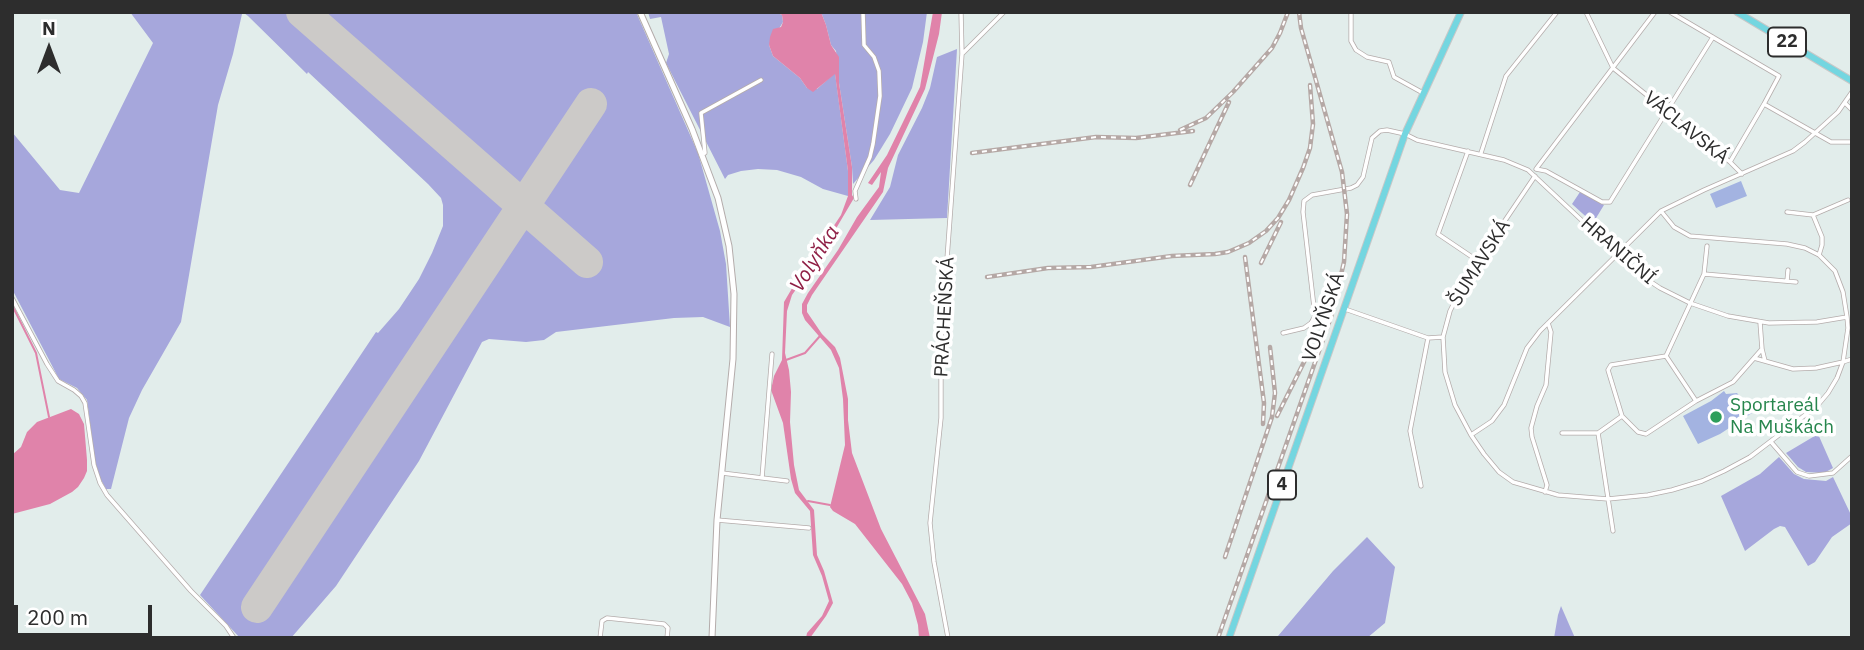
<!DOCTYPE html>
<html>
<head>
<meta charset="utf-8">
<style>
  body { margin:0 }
  #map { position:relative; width:1864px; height:650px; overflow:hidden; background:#e2edeb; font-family:"IBM Plex Sans",sans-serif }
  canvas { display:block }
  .frame { position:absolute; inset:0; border:14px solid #2d2d2d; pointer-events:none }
  .north { position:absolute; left:14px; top:14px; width:70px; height:70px; -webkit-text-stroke:5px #fff; paint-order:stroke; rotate:0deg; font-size:19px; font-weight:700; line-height:28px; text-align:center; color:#2d2d2d }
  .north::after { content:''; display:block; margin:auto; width:24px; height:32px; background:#2d2d2d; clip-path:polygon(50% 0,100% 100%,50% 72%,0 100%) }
  .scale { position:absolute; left:14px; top:605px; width:138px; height:32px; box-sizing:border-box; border:4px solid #2d2d2d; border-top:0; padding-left:9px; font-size:21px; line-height:24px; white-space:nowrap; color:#2d2d2d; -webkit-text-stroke:5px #fff; paint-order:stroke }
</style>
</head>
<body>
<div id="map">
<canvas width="1864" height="650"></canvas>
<div class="frame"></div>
<div class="north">N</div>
<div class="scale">200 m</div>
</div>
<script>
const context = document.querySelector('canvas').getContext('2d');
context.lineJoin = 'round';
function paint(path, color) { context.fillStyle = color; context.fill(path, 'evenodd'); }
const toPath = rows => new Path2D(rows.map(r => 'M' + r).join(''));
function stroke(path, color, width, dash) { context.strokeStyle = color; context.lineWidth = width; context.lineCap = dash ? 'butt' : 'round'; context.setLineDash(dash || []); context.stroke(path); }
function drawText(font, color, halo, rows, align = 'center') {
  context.font = font + ' "IBM Plex Sans",sans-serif'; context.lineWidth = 7; context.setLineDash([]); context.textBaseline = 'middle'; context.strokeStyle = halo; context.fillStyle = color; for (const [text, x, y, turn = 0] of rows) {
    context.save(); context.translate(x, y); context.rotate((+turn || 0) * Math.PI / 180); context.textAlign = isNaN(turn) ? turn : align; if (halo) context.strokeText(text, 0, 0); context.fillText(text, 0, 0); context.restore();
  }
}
const green = toPath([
  [130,12,636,12,698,153,720,231,726,264,730,327,703,317,674,318,556,332,544,340,526,342,489,339,482,342,419,461,336,586,291,638,240,638,200,595,376,332,378,333,399,309,419,279,432,253,443,226,443,205,441,198,428,184,308,72,307,74,248,16,244,13,242,14,233,54,218,105,181,322,142,390,129,418,111,489,106,489,100,478,95,461,87,400,77,388,59,379,12,289,12,132,60,190,79,193,153,43],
  [648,12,776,12,782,15,783,22,769,45,773,56,800,78,807,88,817,89,835,73,848,171,848,196,823,189,801,177,777,170,758,169,741,171,728,175,725,179,666,63,669,54,661,17,650,19],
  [821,12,927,12,923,42,912,88,890,134,874,160,853,184,852,167,839,83,836,51,831,45,826,25],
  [957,49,947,218,870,220,890,187,898,155,922,108,930,88,937,57],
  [1580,192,1604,205,1593,223,1572,204],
  [1818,434,1833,468,1824,473,1806,472,1798,467,1786,453],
  [1779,457,1794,474,1804,479,1826,481,1833,477,1852,517,1852,523,1832,537,1815,562,1808,566,1785,527,1780,526,1774,529,1745,551,1721,496,1760,474],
  [1367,537,1395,567,1385,623,1367,638,1280,638,1278,636,1333,571],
  [1561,606,1575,638,1554,638,1558,615]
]);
const pitch = toPath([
  [1741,181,1747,196,1716,208,1710,194],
  [1724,391,1726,394,1737,393,1752,413,1720,434,1698,444,1683,416,1711,401]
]);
const water = toPath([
  [776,12,821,12,826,25,831,45,839,57,839,83,852,167,852,195,854,198,821,254,792,295,787,311,785,353,789,370,791,392,790,422,794,465,799,490,814,510,817,555,824,571,833,603,826,616,810,638,806,638,807,633,822,616,829,601,822,576,813,555,810,511,795,493,791,479,783,423,771,390,774,376,782,360,784,302,801,273,815,254,841,215,848,196,848,171,835,74,813,92,807,88,800,78,773,56,769,45,770,37,773,29,781,27,783,22,782,15],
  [933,12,942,12,939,34,925,89,888,168,883,192,812,295,807,305,807,312,822,334,835,347,840,358,848,399,848,420,852,453,881,529,925,614,930,638,919,638,918,625,912,603,902,584,855,524,833,511,830,507,845,445,843,399,839,368,831,350,805,320,802,313,802,304,808,293,838,250,857,217,879,187,881,172,872,185,868,183,887,155,920,87],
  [71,409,79,414,84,424,87,460,87,471,84,478,78,487,72,492,50,504,12,514,12,455,21,447,27,432,37,422]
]);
const stream = toPath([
  [12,305,36,353,49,417],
  [786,360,805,353,820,336],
  [808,501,830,505]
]);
const runway = toPath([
  [302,12,587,262],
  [257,607,591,104]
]);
const street = toPath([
  [1351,12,1351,41,1356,50,1367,57,1389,62,1394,77,1423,93],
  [1586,12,1613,68,1730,162,1742,174],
  [1670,12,1779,76,1764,104,1730,162],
  [962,54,1004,12],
  [1845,103,1852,110],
  [1764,104,1831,142,1852,142],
  [1468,151,1438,234,1478,261],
  [1481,153,1506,76,1557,12],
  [701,154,705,153,701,113,761,80],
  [1536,169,1546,171,1602,202,1610,202,1713,37],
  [1536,169,1655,12],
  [1535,176,1467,277,1450,311,1443,337,1445,372,1455,405,1471,435,1484,454,1499,472,1513,482,1558,495,1608,499,1648,495,1672,490,1702,481,1724,471,1750,457,1817,406,1828,393,1837,378,1843,362,1852,359],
  [856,199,855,191,870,157,873,144,880,96,879,71,874,57,864,45,863,12],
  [1661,211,1674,227,1690,236,1787,244,1805,248,1819,255,1835,271,1843,292,1847,317,1848,328,1843,362,1816,368,1793,369,1754,358],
  [1787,212,1813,215,1848,200],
  [1813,215,1822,237,1822,245,1819,255],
  [1704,274,1796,282],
  [1787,281,1788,270],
  [12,298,47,364,58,381,74,390,81,396,85,403,94,465,100,483,107,495,191,591,226,626,234,638],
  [1345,309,1428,338,1443,337],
  [1760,322,1762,349,1765,361],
  [1283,333,1304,328,1311,323,1315,316,1303,212,1304,201,1312,195,1351,188,1357,185,1363,177,1372,138,1380,131,1387,130,1405,134,1417,140,1504,160,1528,170,1639,274,1660,288,1690,303,1728,316,1769,323,1817,322,1847,317],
  [1666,356,1704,274,1707,246],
  [1696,401,1666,356,1611,365,1608,370,1622,416,1638,432,1646,434,1696,401,1733,382,1762,349],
  [1562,433,1598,433,1622,416],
  [1598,433,1613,531],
  [1471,435,1492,421,1504,405,1527,348,1540,331,1661,211,1704,190,1793,151,1805,142,1838,112,1852,92],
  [1771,442,1797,472,1809,476,1833,473,1852,456],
  [722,473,787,481],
  [762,478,772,354],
  [1421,486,1410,431,1428,338],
  [1545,492,1547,485,1532,437,1531,428,1537,406,1546,385,1551,332,1548,323],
  [717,520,809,528],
  [600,638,602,621,607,618,664,624,668,628,667,638],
  [948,638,934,562,930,523,941,418,941,341,962,54,961,12]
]);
const secondary = toPath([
  [640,12,692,129,718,198,729,246,734,294,733,359,717,520,712,638]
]);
const primary = toPath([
  [1737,12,1852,81],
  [1229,638,1405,134,1461,12]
]);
const rail = toPath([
  [1180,130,1206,118,1233,92,1272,48,1280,33,1288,12],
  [972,153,1096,137,1136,138,1193,131],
  [1190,185,1229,102],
  [1245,257,1264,403,1263,424],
  [1261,263,1281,222],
  [987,277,1048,268,1091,267,1172,256,1215,254,1228,252,1249,243,1266,231,1278,218,1289,200,1303,168,1310,148,1313,124,1310,85],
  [1277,416,1310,350],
  [1225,557,1272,417,1275,393,1270,347],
  [1218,638,1331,317,1344,262,1347,214,1342,172,1301,28,1299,12]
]);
const markers = [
  [1716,417,7,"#2e9e5b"]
];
const shields = [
  [1787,42,38],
  [1282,485,28]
];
const shieldNames = [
  ["22",1787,42],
  ["4",1282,485]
];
const streetNames = [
  ["VÁCLAVSKÁ",1686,128,39],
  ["HRANIČNÍ",1618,251,41],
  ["ŠUMAVSKÁ",1480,263,-58],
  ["PRÁCHEŇSKÁ",945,317,-87],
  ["VOLYŇSKÁ",1324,317,-71]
];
const leisureNames = [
  ["Sportareál",1730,406],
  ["Na Muškách",1730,428]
];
const waterNames = [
  ["Volyňka",815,259,-58]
];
paint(green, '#a6a7dc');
paint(pitch, '#a3b3e1');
paint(water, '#e083aa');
stroke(stream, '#e083aa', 2);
stroke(runway, '#cccac8', 32);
stroke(street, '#b4acab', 5);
stroke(secondary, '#b4acab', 7);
stroke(primary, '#c8c8c8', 8);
stroke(street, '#fff', 3.5);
stroke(secondary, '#fff', 5);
stroke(primary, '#74d6e0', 6);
stroke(rail, '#b5a8a5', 4.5);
stroke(rail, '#fff', 2, [5]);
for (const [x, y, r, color] of markers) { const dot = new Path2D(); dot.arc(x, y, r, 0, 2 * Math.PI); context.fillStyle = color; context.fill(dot); stroke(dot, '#fff', 2.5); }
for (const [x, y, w] of shields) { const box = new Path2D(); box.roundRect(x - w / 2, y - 14.5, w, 29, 5); context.fillStyle = '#fff'; context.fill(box); stroke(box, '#2d2d2d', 2); }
drawText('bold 18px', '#2d2d2d', null, shieldNames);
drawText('19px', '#2d2d2d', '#fff', streetNames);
drawText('19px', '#27864d', '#fff', leisureNames, 'left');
drawText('italic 21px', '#8f1f45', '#fff', waterNames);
</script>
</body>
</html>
